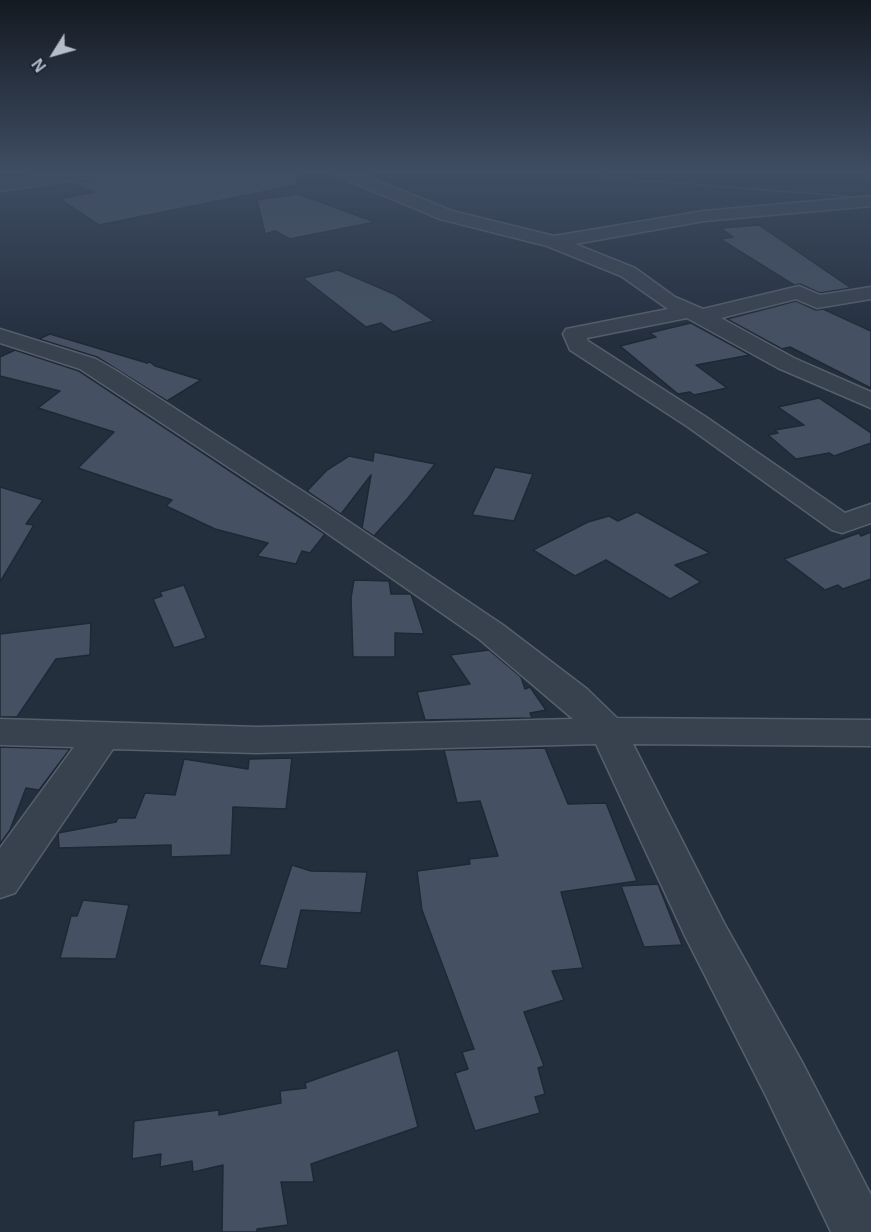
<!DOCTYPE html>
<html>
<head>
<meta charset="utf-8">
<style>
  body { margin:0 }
  #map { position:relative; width:871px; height:1232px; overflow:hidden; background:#242f3e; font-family:Arial,sans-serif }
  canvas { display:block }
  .north { position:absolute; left:24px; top:24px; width:60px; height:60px; -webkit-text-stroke:4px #1d2633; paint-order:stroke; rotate:233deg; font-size:16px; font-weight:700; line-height:24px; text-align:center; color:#b4bcc9 }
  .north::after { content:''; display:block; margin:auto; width:21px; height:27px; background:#b4bcc9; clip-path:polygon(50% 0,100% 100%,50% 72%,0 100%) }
</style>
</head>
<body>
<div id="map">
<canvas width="871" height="1232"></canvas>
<div class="north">N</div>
</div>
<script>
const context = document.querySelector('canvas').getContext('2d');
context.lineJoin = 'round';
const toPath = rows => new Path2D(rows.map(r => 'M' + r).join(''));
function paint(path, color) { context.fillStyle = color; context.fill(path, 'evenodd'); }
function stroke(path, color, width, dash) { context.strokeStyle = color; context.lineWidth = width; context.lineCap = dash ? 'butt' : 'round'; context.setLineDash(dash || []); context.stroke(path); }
const stream = toPath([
  [599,172,608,177,871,197,871,199,607,179,592,172,599,172]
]);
const building = toPath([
  [105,172,296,172,297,185,99,225,60,199,95,192,70,183,95,179,105,172],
  [298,194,375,222,290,239,275,231,265,234,257,200,298,194],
  [759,225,851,288,820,293,800,284,794,285,720,239,733,237,721,228,759,225],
  [338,270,394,294,434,321,393,332,381,323,366,327,303,278,338,270],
  [796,301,816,310,823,309,871,331,871,388,790,347,782,349,727,319,796,301],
  [691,323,750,355,696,365,727,388,694,395,690,392,678,394,620,346,656,337,649,333,691,323],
  [50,334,147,363,150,362,155,366,201,380,167,401,97,357,39,339,50,334],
  [15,350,79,371,325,534,310,553,302,551,296,564,257,556,268,543,215,529,166,506,172,500,78,468,114,432,38,408,60,391,0,376,0,357,15,350],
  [819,398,871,433,871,443,834,456,829,453,796,459,768,435,778,433,775,430,804,425,778,407,819,398],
  [374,452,435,464,408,498,374,536,362,528,371,475,341,514,307,491,327,470,349,456,373,461,374,452],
  [495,467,533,474,514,521,472,515,495,467],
  [0,487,43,500,26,524,34,525,0,582,0,487],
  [637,512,710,553,675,565,701,582,670,599,606,560,575,576,533,550,588,522,609,516,618,521,637,512],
  [871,532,871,579,843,589,838,585,825,590,784,559,859,533,861,536,871,532],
  [354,580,389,581,391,594,411,594,424,634,395,633,395,657,353,657,351,598,354,580],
  [184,585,206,638,174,648,153,599,162,596,160,592,184,585],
  [91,623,90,655,56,659,17,717,0,717,0,634,91,623],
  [489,650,521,677,525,689,530,687,546,710,530,713,532,718,425,720,417,692,470,684,450,655,489,650],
  [0,747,70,749,39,790,26,788,10,830,0,844,0,747],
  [545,748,568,804,606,803,637,881,561,892,583,968,552,971,564,1000,524,1012,544,1066,538,1068,545,1094,535,1097,540,1113,475,1131,455,1073,468,1069,462,1052,474,1049,422,910,417,871,470,864,469,859,498,856,480,801,457,803,444,750,545,748],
  [292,758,286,809,233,807,231,855,171,857,171,845,59,848,58,833,116,822,118,818,135,818,145,793,175,795,184,759,248,769,249,759,292,758],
  [292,865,311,871,367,872,361,913,301,910,287,969,259,965,292,865],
  [658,884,682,945,644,947,621,886,658,884],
  [83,900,129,905,116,959,60,958,71,916,77,916,83,900],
  [398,1050,418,1127,311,1164,314,1182,281,1182,288,1225,257,1229,257,1232,222,1232,223,1165,193,1172,192,1161,160,1167,161,1154,132,1159,134,1121,219,1110,219,1115,281,1103,280,1091,306,1088,305,1083,398,1050]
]);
const street = toPath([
  [58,172,103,172,95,177,0,191,0,181,58,172],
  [333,172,356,172,452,211,554,236,704,211,871,196,871,206,704,221,575,244,635,268,675,297,703,309,799,286,820,295,871,287,871,299,817,308,796,299,721,318,794,358,871,392,871,408,778,368,687,318,587,338,588,341,706,417,845,513,871,504,871,523,842,533,832,530,688,427,570,350,563,334,566,329,668,309,621,276,547,246,440,219,335,175,333,172],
  [0,329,96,359,117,371,324,505,503,625,587,689,617,718,871,720,871,746,633,744,724,923,802,1062,871,1195,871,1232,831,1232,766,1096,685,936,596,744,257,753,113,749,15,893,0,898,0,848,74,747,0,745,0,719,257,727,573,719,479,639,304,517,80,369,0,343,0,329]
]);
paint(stream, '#394c67');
paint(building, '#455162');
stroke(building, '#1f2835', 1.5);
stroke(street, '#565f6c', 3);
paint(street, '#38414e');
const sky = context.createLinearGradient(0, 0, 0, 345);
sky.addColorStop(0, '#141a22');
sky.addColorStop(0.5, '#3f4d63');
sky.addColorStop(1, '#3f4d6300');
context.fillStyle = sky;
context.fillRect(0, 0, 871, 345);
</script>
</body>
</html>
